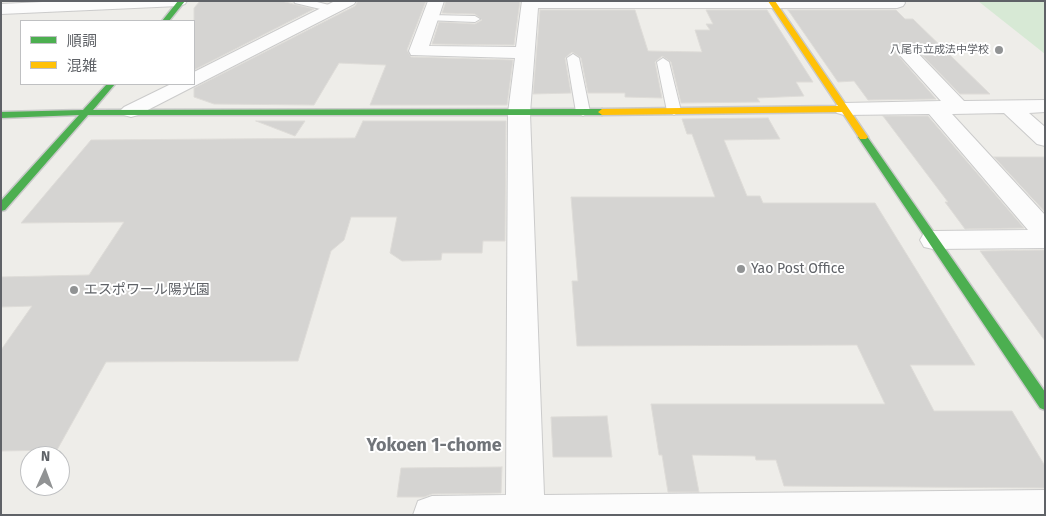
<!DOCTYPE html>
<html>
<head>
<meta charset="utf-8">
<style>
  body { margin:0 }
  #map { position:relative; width:1046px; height:516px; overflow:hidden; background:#eeede9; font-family:"Fira Sans","Noto Sans JP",sans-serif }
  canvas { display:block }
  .frame { position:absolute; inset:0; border:2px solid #5f6267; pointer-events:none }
  .legend { position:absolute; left:20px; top:20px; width:175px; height:65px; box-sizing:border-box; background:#fff; border:1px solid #bfc0c2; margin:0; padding:6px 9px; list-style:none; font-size:15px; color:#5f6267 }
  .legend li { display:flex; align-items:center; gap:10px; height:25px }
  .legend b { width:25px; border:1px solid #bfc0c2 }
  .north { position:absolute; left:20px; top:446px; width:50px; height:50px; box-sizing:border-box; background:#fff; border:1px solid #bfc0c2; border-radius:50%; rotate:2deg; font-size:14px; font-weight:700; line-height:20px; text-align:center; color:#5f6267 }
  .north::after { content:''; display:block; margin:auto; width:18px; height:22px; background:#919394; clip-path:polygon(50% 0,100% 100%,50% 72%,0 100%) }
</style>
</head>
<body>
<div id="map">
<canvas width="1046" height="516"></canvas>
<div class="frame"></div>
<ul class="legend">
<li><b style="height:6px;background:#4caf50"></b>順調</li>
<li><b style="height:6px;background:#ffc107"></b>混雑</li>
</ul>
<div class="north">N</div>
</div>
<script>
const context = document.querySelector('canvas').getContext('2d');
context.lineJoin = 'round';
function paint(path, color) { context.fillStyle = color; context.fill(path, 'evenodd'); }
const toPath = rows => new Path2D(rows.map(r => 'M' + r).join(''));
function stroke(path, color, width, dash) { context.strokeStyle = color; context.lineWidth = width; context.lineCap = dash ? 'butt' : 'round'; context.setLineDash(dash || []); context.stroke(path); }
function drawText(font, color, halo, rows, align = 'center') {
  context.font = font + ' "Fira Sans","Noto Sans JP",sans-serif'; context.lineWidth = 4; context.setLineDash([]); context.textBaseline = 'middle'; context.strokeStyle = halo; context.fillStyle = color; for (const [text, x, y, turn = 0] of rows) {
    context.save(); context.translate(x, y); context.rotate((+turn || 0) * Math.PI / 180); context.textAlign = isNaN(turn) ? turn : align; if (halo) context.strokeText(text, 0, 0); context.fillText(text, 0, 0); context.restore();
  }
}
const green = toPath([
  [978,1,1045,1,1045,54]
]);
const building = toPath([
  [200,1,281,1,314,9,194,70,194,8,200,1],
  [358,1,426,1,407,50,411,57,513,60,507,105,370,105,386,65,339,63,314,105,214,104,194,97,194,88,355,6,358,1],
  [446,1,520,1,514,45,432,44,439,22,475,24,482,20,475,14,442,13,446,1],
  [540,10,635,10,648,51,702,52,695,30,710,30,706,24,713,24,706,10,767,10,813,82,796,82,804,96,757,98,760,102,681,103,671,62,662,56,655,62,662,98,625,97,625,93,588,93,581,58,572,52,565,58,571,93,533,94,540,10],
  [788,10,896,10,905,19,913,19,990,94,960,94,913,46,904,43,896,46,895,52,936,99,868,100,854,81,838,82,788,10],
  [883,116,928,116,1024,228,965,229,945,202,948,202,883,116],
  [768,118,780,139,724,140,747,196,760,196,763,203,875,203,975,365,910,365,934,411,1012,411,1045,466,1045,488,784,486,776,460,756,460,755,456,692,455,699,492,668,492,662,455,659,455,651,404,885,404,857,345,577,346,572,281,578,281,571,197,715,197,692,134,687,134,682,119,768,118],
  [256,121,305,121,295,136,256,121],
  [363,121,506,121,505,241,483,241,482,253,442,253,441,260,402,261,390,253,397,217,351,217,344,240,331,251,298,361,106,362,57,450,1,451,1,350,32,306,1,307,1,277,89,275,124,222,21,223,91,140,355,138,363,121],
  [994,157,1045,157,1045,212,994,157],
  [1045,250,1045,341,980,251,1045,250],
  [607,416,612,457,553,457,551,417,607,416],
  [502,467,501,493,432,494,424,497,397,497,401,468,502,467]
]);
const lane = toPath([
  [294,1,313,1,337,7,338,9,333,12,295,3,294,1],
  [430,15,475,16,480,19,475,22,426,20,425,18,426,16,430,15],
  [573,54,579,58,590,112,583,116,576,112,567,58,573,54],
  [663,58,669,62,681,111,674,115,667,111,657,62,663,58]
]);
const street = toPath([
  [63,1,187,1,185,4,179,6,1,14,1,4,63,1],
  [335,1,356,1,354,4,138,115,131,117,124,115,120,111,124,107,171,84,194,84,194,72,335,1],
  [428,1,444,1,429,46,516,47,522,1,904,1,905,3,903,6,897,8,538,8,530,113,544,495,1045,490,1045,515,413,515,418,501,432,496,506,495,508,113,515,58,411,55,409,51,428,1],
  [905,45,912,47,964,101,1045,100,1045,112,1029,113,1045,127,1045,146,1037,144,1004,113,952,114,1045,215,1045,248,933,249,924,247,920,240,924,233,933,231,1028,230,929,114,844,115,837,113,833,109,837,105,844,103,941,101,896,51,898,47,905,45]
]);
const fast = toPath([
  [178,1,185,1,169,21,162,21,178,1],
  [107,84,115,84,93,110,602,109,606,112,602,115,88,115,5,210,1,211,1,201,79,115,1,118,1,112,83,110,107,84],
  [863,134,866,135,1045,392,1045,410,1040,408,858,137,863,134]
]);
const slow = toPath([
  [768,1,775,1,868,137,866,139,860,139,842,112,602,115,598,112,602,109,838,106,768,1]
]);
const markers = [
  [999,50,5,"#919394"],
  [741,269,5,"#919394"],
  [74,290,5,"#919394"]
];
const farPoinames = [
  ["八尾市立成法中学校",989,50]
];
const poiNames = [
  ["Yao Post Office",751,269],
  ["エスポワール陽光園",84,290]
];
const nearNeighbourhoodnames = [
  ["Yokoen 1-chome",434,446]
];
paint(green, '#d7e9d5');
paint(building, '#d5d4d2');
stroke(building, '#dedcd8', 1);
stroke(lane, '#cbcbcb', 2);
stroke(street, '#cbcbcb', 2);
stroke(fast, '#cacaca', 3);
stroke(slow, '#cacaca', 3);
paint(lane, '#fcfcfc');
paint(street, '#fcfcfc');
paint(fast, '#4caf50');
paint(slow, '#ffc107');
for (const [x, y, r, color] of markers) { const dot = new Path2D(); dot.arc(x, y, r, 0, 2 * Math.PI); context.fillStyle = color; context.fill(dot); stroke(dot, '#fff', 2); }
drawText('11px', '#5f6267', '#fff', farPoinames, 'right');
drawText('14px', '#5f6267', '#fff', poiNames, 'left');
drawText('bold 18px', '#707479', '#fff', nearNeighbourhoodnames);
</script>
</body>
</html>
